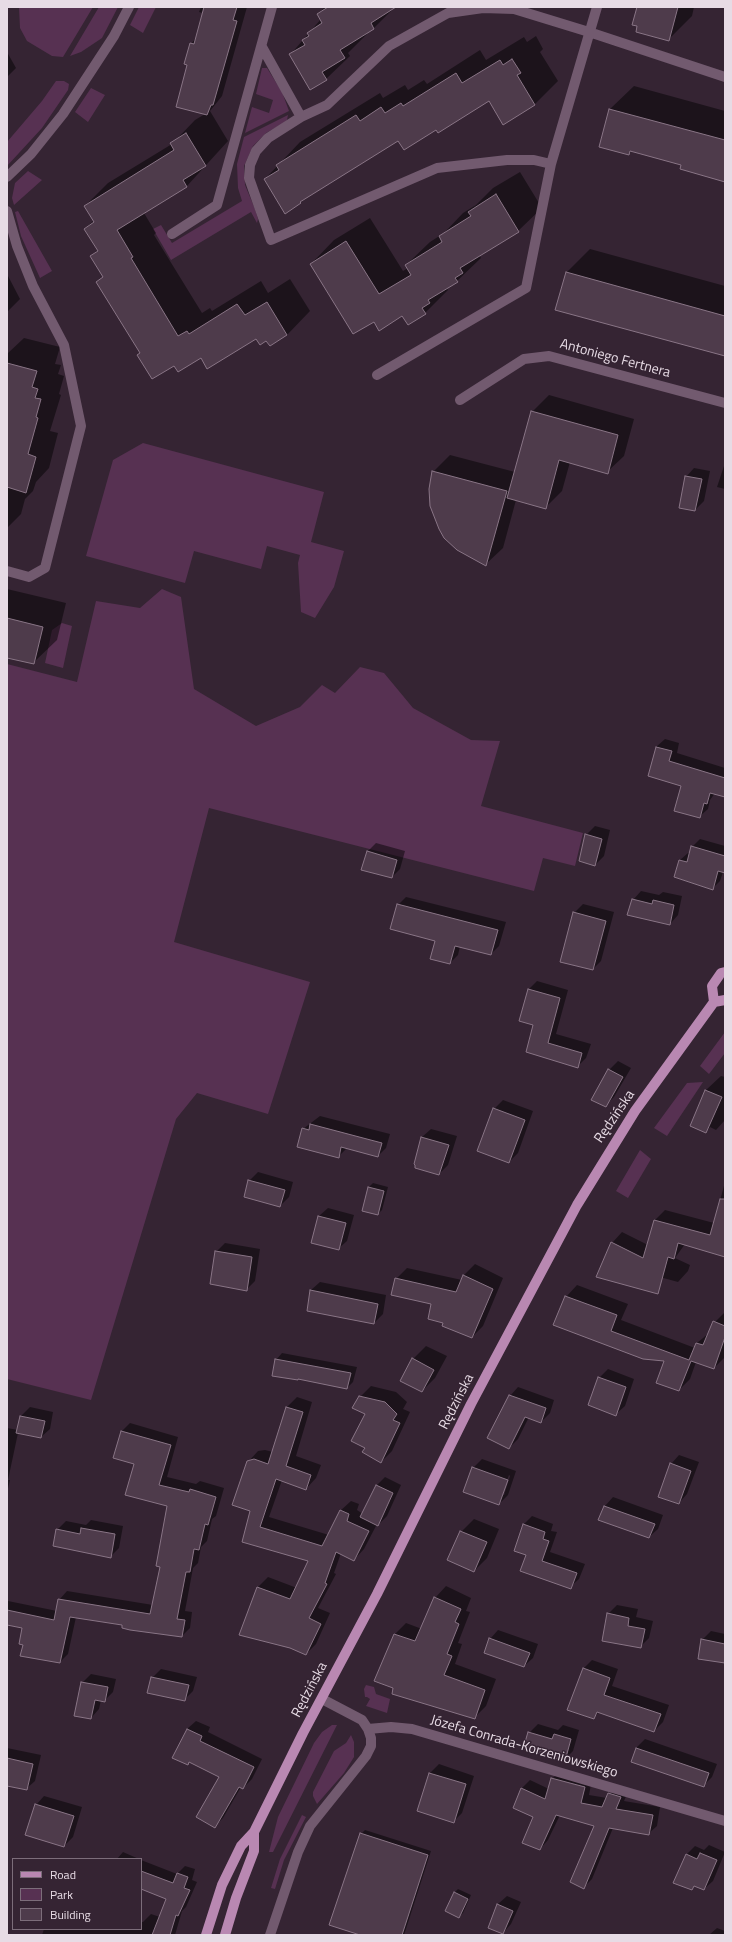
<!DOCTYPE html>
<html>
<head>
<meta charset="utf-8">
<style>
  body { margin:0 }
  #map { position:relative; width:732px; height:1942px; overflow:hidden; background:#352433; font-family:"Titillium Web",sans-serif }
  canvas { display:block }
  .frame { position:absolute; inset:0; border:8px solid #e7dbe5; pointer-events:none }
  .legend { position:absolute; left:12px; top:1858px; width:130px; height:72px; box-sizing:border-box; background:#352433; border:1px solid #7c6d7a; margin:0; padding:5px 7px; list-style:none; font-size:12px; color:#e7dbe5 }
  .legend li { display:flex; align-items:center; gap:8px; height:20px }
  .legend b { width:20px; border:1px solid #7c6d7a }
</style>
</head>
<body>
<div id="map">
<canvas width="732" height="1942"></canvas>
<div class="frame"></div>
<ul class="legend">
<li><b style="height:5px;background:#b988b2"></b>Road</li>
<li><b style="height:11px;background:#573152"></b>Park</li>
<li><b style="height:11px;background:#4e3b4b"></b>Building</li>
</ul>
</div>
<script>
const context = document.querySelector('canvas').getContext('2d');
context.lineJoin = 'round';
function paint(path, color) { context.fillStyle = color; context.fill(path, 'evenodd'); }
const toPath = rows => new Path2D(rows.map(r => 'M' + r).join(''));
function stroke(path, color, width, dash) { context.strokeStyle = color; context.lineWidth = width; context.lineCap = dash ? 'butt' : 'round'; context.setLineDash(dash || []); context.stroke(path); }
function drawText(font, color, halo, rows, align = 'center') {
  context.font = font + ' "Titillium Web",sans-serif'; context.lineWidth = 3; context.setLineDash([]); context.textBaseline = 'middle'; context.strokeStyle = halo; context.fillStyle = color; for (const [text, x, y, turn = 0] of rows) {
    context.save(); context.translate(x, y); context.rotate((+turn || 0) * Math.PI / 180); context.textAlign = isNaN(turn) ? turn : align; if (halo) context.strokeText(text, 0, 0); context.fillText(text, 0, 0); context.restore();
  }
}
const green = toPath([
  [19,7,93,7,63,57,52,56,27,41,20,28],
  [99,7,118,7,102,38,81,52,70,56],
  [139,7,156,7,143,33,130,25],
  [262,68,267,68,282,92,289,111,245,133,252,107,269,113,273,100,256,94],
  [56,81,64,81,69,84,68,90,42,128,7,166,7,142,42,101],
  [91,88,105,95,88,122,75,112],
  [288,115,287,120,282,124,266,133,253,146,244,166,245,185,255,209,258,219,257,223,251,212,171,260,153,229,161,225,172,243,242,201,238,188,237,164,244,137],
  [28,171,42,180,14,205,12,198,15,183],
  [18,211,52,271,40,278,21,236,15,212],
  [143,443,324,492,311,542,344,551,334,587,315,618,301,612,298,563,300,555,267,546,261,569,194,551,185,583,86,556,113,460],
  [162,589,181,597,194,689,256,726,300,707,322,685,335,693,360,667,384,673,413,708,471,740,500,741,481,806,583,833,575,866,543,858,534,891,209,808,174,942,310,982,268,1114,197,1093,176,1119,91,1400,7,1379,7,664,77,682,96,601,140,608],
  [62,623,72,626,63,668,45,663,52,630],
  [725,1032,725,1053,709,1074,700,1066],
  [703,1082,667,1136,654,1128,687,1083],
  [640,1150,651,1159,628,1198,616,1191],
  [366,1685,374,1687,376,1694,390,1699,387,1713,366,1706,370,1699,367,1697,365,1697,364,1689],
  [332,1725,337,1725,273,1852,269,1852,278,1817,314,1743,322,1732],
  [351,1735,354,1742,354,1757,344,1773,317,1804,313,1796,313,1792,334,1751,346,1743],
  [302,1815,306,1817,284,1860,275,1889,271,1888,280,1859]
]);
const shadow = toPath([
  [201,7,247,7,222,96,210,111,228,141,187,186,144,213,156,233,154,235,202,313,210,308,212,311,261,281,268,293,290,279,310,311,287,335,267,339,256,337,201,357,174,364,141,352,98,282,104,276,91,256,98,250,85,229,94,220,85,206,108,183,172,144,195,120,205,114,189,65,191,44,196,38,203,13,199,12],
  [325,7,395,7,374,28,367,32,367,34,348,53,350,56,326,79,290,55,321,19,318,14],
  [638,7,694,7,692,16,668,40],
  [536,36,543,49,540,52,558,81,535,104,504,123,489,100,436,128,398,140,307,196,300,203,265,179,300,142,380,93,383,98,405,85,408,90,424,80,427,84,480,50,486,60,524,37,527,42],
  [7,52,16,68,7,77],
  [634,86,725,111,725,181,682,164,632,151,629,154,600,146,610,109],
  [520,172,542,208,518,231,479,255,481,258,457,281,447,288,448,290,425,313,374,320,311,264,334,240,370,218,403,271,408,268,406,265,430,242,444,233,463,213,476,205,493,188],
  [590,249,725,286,725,355,567,272],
  [7,274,20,299,7,312],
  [24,338,60,347,55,364,61,365,58,374,64,376,59,394,61,395,50,431,58,433,49,468,36,482,33,491,25,499,21,514,7,528,7,354],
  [549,395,634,419,624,456,607,472,570,462,562,491,545,508,516,500,503,548,486,564,433,472,450,455,515,472,532,412],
  [725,463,725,489,717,487],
  [694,468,710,471,704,501,695,510,686,477],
  [7,589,66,603,57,640,33,663,7,657],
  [665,739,679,743,677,753,725,768,725,796,715,793,710,800,708,809,699,817,682,785,656,747],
  [595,826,610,830,604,856,595,865,586,835],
  [700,839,725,846,725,871,723,872,720,881,712,889,680,860,688,853,690,853,692,847],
  [376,843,405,851,400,869,392,877,367,852],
  [641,891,659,895,663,892,682,896,678,915,670,924,633,900],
  [406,897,506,922,499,946,491,954,460,946,458,955,450,963,436,940,398,905],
  [583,904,614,912,601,961,593,969,574,913],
  [537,981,568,990,556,1034,591,1044,586,1058,578,1066,527,1051,534,1024,528,990],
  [618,1061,631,1068,614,1097,605,1106,609,1070],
  [721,1076,725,1077,725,1120,716,1130,710,1127,706,1132,692,1126,706,1090],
  [503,1100,533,1111,518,1153,509,1162,494,1109],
  [320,1116,390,1134,386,1148,378,1156,347,1148,338,1157,303,1129],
  [431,1129,457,1136,448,1165,439,1174,422,1137],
  [258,1172,293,1182,289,1197,280,1206,249,1181],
  [725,1182,725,1256,685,1244,675,1258,690,1265,688,1271,678,1282,634,1270,612,1243,622,1232,648,1245,655,1220,665,1210,714,1223],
  [373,1183,388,1187,382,1210,378,1214,363,1210,369,1187],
  [328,1208,354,1215,347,1241,338,1249,319,1216],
  [225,1243,260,1249,255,1281,246,1290,216,1252],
  [475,1264,503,1278,483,1326,472,1337,445,1322,432,1304,396,1279,407,1268,462,1280,464,1275],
  [320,1282,386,1295,383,1314,374,1323,311,1290],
  [577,1285,628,1304,621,1320,695,1348,697,1343,709,1333,713,1324,725,1312,725,1357,714,1368,696,1362,690,1379,679,1390,665,1361,643,1358,566,1297],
  [426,1346,447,1356,435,1378,422,1391,413,1359],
  [282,1353,357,1367,353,1382,347,1388,276,1360],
  [608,1369,634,1379,625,1406,616,1414,599,1378],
  [371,1386,396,1392,407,1402,403,1409,410,1412,392,1451,381,1462,366,1447,366,1413,360,1397],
  [518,1387,554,1400,550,1413,541,1422,529,1417,518,1439,509,1448,510,1396],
  [297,1397,312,1402,296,1456,321,1465,316,1478,306,1489,282,1480,269,1517,329,1535,340,1511,351,1501,359,1504,357,1510,363,1514,376,1486,385,1477,401,1485,387,1516,378,1525,377,1524,364,1549,354,1560,341,1553,334,1573,336,1574,318,1608,330,1613,316,1644,306,1654,290,1647,240,1634,258,1587,268,1577,297,1588,310,1560,243,1542,251,1510,248,1462,258,1451,265,1450,273,1452,287,1407],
  [30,1407,53,1412,50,1429,41,1437,18,1433,8,1480,10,1480,7,1493,7,1428,18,1430,21,1416],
  [130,1423,178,1437,167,1477,196,1484,200,1481,224,1488,216,1516,212,1519,207,1541,201,1547,198,1563,193,1568,185,1611,192,1612,190,1628,182,1636,76,1617,68,1654,60,1662,24,1644,24,1628,7,1624,8,1601,57,1611,59,1600,67,1591,153,1605,161,1566,168,1505,135,1463,122,1431],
  [679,1455,699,1462,687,1494,679,1503,671,1464],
  [482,1459,516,1471,508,1495,499,1504,473,1468],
  [509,1475,510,1476,504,1495,502,1495],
  [613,1497,663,1515,658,1529,649,1537,605,1506],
  [532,1516,553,1524,551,1531,557,1532,550,1552,585,1564,579,1579,570,1587,527,1554,523,1525],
  [474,1519,499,1529,487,1558,474,1571,461,1532],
  [91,1520,123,1526,119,1548,110,1557,57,1530,66,1521,86,1525],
  [446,1586,471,1598,466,1611,470,1612,458,1643,462,1644,455,1664,496,1679,486,1706,474,1718,375,1681,395,1634,406,1623,422,1629,435,1598],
  [617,1605,638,1609,636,1617,653,1621,649,1638,640,1647,608,1614],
  [498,1630,538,1644,533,1658,524,1666,490,1639],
  [711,1631,725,1634,725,1662,702,1640],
  [592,1660,618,1669,612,1686,669,1705,663,1722,654,1731,599,1712,593,1718,584,1668],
  [161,1669,197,1677,193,1691,184,1700,152,1678],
  [91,1674,116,1679,113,1692,104,1701,101,1700,99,1709,91,1718,82,1683],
  [196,1721,210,1727,208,1732,262,1759,252,1779,243,1788,241,1787,223,1818,215,1826,220,1777,190,1762,187,1764,187,1729],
  [538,1724,558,1730,563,1725,579,1730,573,1751,564,1760,529,1733],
  [645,1739,717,1764,712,1777,703,1786,632,1761,636,1748],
  [7,1748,41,1755,35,1781,26,1789,7,1785],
  [439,1764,474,1776,462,1813,453,1822,418,1810,430,1773],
  [561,1770,592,1779,589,1795,607,1798,617,1786,629,1789,624,1801,660,1807,657,1826,648,1834,613,1828,592,1879,584,1887,595,1825,560,1815,548,1840,540,1849,535,1816,514,1808,522,1788,530,1780,549,1789,552,1779],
  [44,1796,82,1807,73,1837,64,1846,36,1805],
  [365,1830,431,1851,404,1935,363,1935,361,1834],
  [709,1845,725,1852,713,1881,704,1889,695,1886,691,1889,687,1854,695,1846,704,1850],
  [123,1852,139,1859,117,1859],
  [141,1860,177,1874,185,1866,195,1869,192,1880,197,1882,186,1907,182,1911,175,1935,42,1935,44,1929,141,1929,141,1922,143,1922,151,1914,160,1917,168,1898,141,1887],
  [458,1889,471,1895,463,1913,459,1917,454,1893],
  [507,1896,521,1902,511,1924,503,1933,489,1927,498,1904],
  [717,1928,725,1931,725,1935,709,1935]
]);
const building = toPath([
  [204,7,237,7,233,20,237,21,213,105,211,105,207,115,176,107,187,65,184,64,190,43,194,44,204,7],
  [328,7,396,7,371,23,374,29,340,50,345,58,322,72,327,80,310,90,289,54,305,45,302,40,309,36,307,33,322,23,317,14,328,7],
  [637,7,678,7,669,41,636,32,637,26,632,25,637,7],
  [512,59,521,73,517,75,535,105,503,125,489,101,438,133,436,130,404,150,398,141,300,202,301,203,285,214,264,179,279,170,276,165,356,115,360,121,381,107,385,113,401,103,403,106,456,73,462,83,500,60,503,65,512,59],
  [609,109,725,140,725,182,680,169,681,165,630,151,629,155,599,147,609,109],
  [186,133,206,166,183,180,187,187,117,230,133,257,131,258,178,336,187,331,189,334,237,304,245,315,267,302,287,335,270,346,266,341,260,345,256,339,207,369,201,358,178,372,174,366,152,379,137,355,140,353,96,282,103,277,90,256,98,251,84,229,94,222,84,206,174,150,170,143,186,133],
  [496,194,519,232,460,268,463,273,455,278,458,282,428,300,430,303,422,308,426,314,408,325,402,316,379,331,374,322,353,334,310,264,346,241,379,294,411,275,405,265,442,242,439,236,471,216,468,212,496,194],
  [566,272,725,316,725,356,555,310,566,272],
  [7,363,37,371,32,387,38,389,35,398,41,399,36,417,38,418,28,454,36,457,26,493,7,487,7,363],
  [531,411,618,435,608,474,559,460,546,509,507,498,531,411],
  [432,471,507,491,486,566,457,550,444,538,439,529,430,506,429,489,432,471],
  [685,476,702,479,695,511,679,508,685,476],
  [7,618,43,627,34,664,7,658,7,618],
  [656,747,672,751,669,761,725,778,725,797,710,793,707,804,704,803,700,818,674,811,681,786,648,776,656,747],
  [585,834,602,839,595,866,579,861,585,834],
  [691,846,725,856,725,873,718,871,713,890,674,877,679,860,687,862,691,846],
  [367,851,397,860,392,878,361,870,367,851],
  [632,899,652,904,653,900,674,905,670,925,627,915,632,899],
  [397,904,498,930,491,955,455,946,450,964,430,959,435,941,390,929,397,904],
  [573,912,606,921,593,970,560,962,573,912],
  [528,989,560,998,548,1043,582,1053,578,1068,526,1052,533,1025,519,1021,528,989],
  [608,1069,623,1077,606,1107,591,1100,608,1069],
  [705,1090,722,1097,706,1133,690,1126,705,1090],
  [493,1108,525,1120,509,1163,477,1151,493,1108],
  [310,1124,382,1143,378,1157,341,1147,339,1158,297,1147,302,1128,309,1130,310,1124],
  [421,1137,449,1145,439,1175,415,1168,415,1165,414,1164,421,1137],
  [248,1180,285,1190,280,1207,244,1197,248,1180],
  [368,1187,384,1191,378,1215,362,1211,368,1187],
  [720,1199,725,1199,725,1257,678,1243,674,1259,668,1257,658,1294,596,1277,611,1242,643,1258,654,1220,710,1235,720,1199],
  [318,1216,346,1223,339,1250,311,1243,318,1216],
  [215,1251,252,1257,247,1291,210,1284,215,1251],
  [463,1275,493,1289,472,1338,442,1326,443,1323,428,1319,431,1304,391,1295,395,1278,456,1292,463,1275],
  [310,1290,378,1304,374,1324,307,1311,310,1290],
  [565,1296,617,1315,611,1331,689,1360,696,1343,703,1345,713,1321,725,1326,725,1337,714,1369,691,1361,679,1391,656,1383,664,1361,643,1359,553,1325,565,1296],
  [412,1358,434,1370,422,1392,400,1381,412,1358],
  [275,1359,351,1373,347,1389,298,1379,298,1380,272,1376,275,1359],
  [598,1377,626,1387,616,1416,588,1405,598,1377],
  [509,1395,546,1408,541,1423,525,1417,509,1449,487,1438,509,1395],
  [359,1396,385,1402,397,1414,393,1420,400,1423,381,1463,362,1452,365,1448,351,1441,365,1414,352,1408,359,1396],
  [286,1407,303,1412,286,1466,311,1475,306,1490,276,1479,260,1527,322,1546,340,1510,349,1514,347,1521,369,1531,354,1561,336,1552,325,1583,327,1584,309,1618,321,1624,306,1655,290,1648,239,1635,257,1587,290,1599,308,1561,242,1542,250,1511,232,1505,247,1461,254,1459,268,1464,286,1407],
  [20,1416,45,1421,41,1438,16,1433,20,1416],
  [121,1431,171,1445,159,1485,189,1492,190,1489,216,1497,208,1525,205,1524,199,1550,194,1549,190,1572,186,1572,177,1619,185,1620,182,1637,130,1630,122,1628,122,1625,70,1617,60,1663,20,1656,23,1645,19,1644,22,1628,7,1625,7,1610,54,1620,58,1599,150,1614,160,1567,156,1566,167,1506,125,1495,134,1464,113,1458,121,1431],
  [670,1463,691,1471,679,1504,658,1497,670,1463],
  [472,1467,508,1480,499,1505,463,1492,472,1467],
  [376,1485,393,1493,378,1526,360,1517,376,1485],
  [604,1506,655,1524,649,1538,598,1520,604,1506],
  [523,1524,545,1532,543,1539,549,1541,542,1561,577,1573,571,1589,520,1571,526,1555,514,1551,523,1524],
  [81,1528,115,1534,111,1558,53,1546,56,1529,80,1534,81,1528],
  [460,1531,487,1542,474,1572,447,1560,460,1531],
  [434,1597,461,1609,455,1622,459,1624,447,1654,452,1656,444,1675,485,1690,475,1719,392,1694,393,1688,374,1681,394,1634,415,1641,434,1597],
  [607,1613,629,1618,628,1626,645,1629,641,1648,602,1641,607,1613],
  [489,1638,530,1653,524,1667,484,1653,489,1638],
  [701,1639,725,1644,725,1663,698,1659,701,1639],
  [583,1668,610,1678,604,1695,661,1714,654,1732,597,1712,594,1719,567,1710,583,1668],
  [151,1677,189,1685,185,1701,147,1693,151,1677],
  [81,1682,108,1687,105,1702,95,1700,91,1719,74,1716,81,1682],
  [187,1729,202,1736,200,1741,254,1767,243,1789,239,1787,215,1828,196,1817,219,1777,189,1762,188,1765,172,1758,187,1729],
  [528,1732,552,1739,554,1734,571,1739,565,1761,523,1749,528,1732],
  [636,1748,709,1773,704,1787,631,1762,636,1748],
  [7,1758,33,1764,27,1790,7,1786,7,1758],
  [429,1773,466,1784,454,1823,417,1811,429,1773],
  [551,1778,585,1787,581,1803,602,1807,608,1793,621,1797,616,1809,653,1815,649,1835,609,1828,584,1889,570,1882,594,1826,556,1815,540,1850,522,1843,533,1817,513,1808,521,1788,545,1799,551,1778],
  [35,1804,74,1816,64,1847,25,1835,35,1804],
  [360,1833,428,1855,402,1935,360,1935,329,1925,360,1833],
  [700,1853,717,1860,704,1890,694,1886,692,1890,673,1883,686,1854,697,1859,700,1853],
  [141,1871,173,1883,177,1873,188,1877,184,1888,190,1890,178,1916,176,1915,170,1935,152,1935,166,1899,141,1889,141,1871],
  [454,1892,468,1899,459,1918,445,1911,454,1892],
  [497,1904,513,1911,503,1934,488,1928,497,1904]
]);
const street = toPath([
  [262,47,301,117],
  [551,164,534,160,507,160,437,168,271,240,249,178,250,165,256,151,268,138,301,117,327,105,389,46,448,13,483,8,514,9,589,32,725,77],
  [7,177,31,154,63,114,114,36,129,7],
  [7,211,17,246,33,286,64,345,81,426,45,568,29,577,7,571],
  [172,234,217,205,272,7],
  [377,375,526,288,551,164,597,7],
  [460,400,524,359,549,356,725,403],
  [368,1729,391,1727,412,1729,725,1821],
  [270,1935,298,1852,310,1826,366,1756,371,1746,371,1738,368,1729,362,1720,322,1699]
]);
const primary = toPath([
  [714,1002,712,986,721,973,725,972],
  [714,1002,725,1000],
  [206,1935,222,1885,241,1846,254,1832,303,1733,377,1594,471,1404,577,1205,635,1111,714,1002],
  [225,1935,236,1898,254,1851,254,1832]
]);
const streetNames = [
  ["Antoniego Fertnera",615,359,15],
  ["Rędzińska",615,1117,-56],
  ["Rędzińska",457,1402,-63],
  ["Rędzińska",310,1690,-62],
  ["Józefa Conrada-Korzeniowskiego",524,1747,16]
];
paint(green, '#573152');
paint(shadow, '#0007');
paint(building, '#4e3b4b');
stroke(building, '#897586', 1);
stroke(street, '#725a6f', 10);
stroke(primary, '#b988b2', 10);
drawText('14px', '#e7dbe5', '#352433', streetNames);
</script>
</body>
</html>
